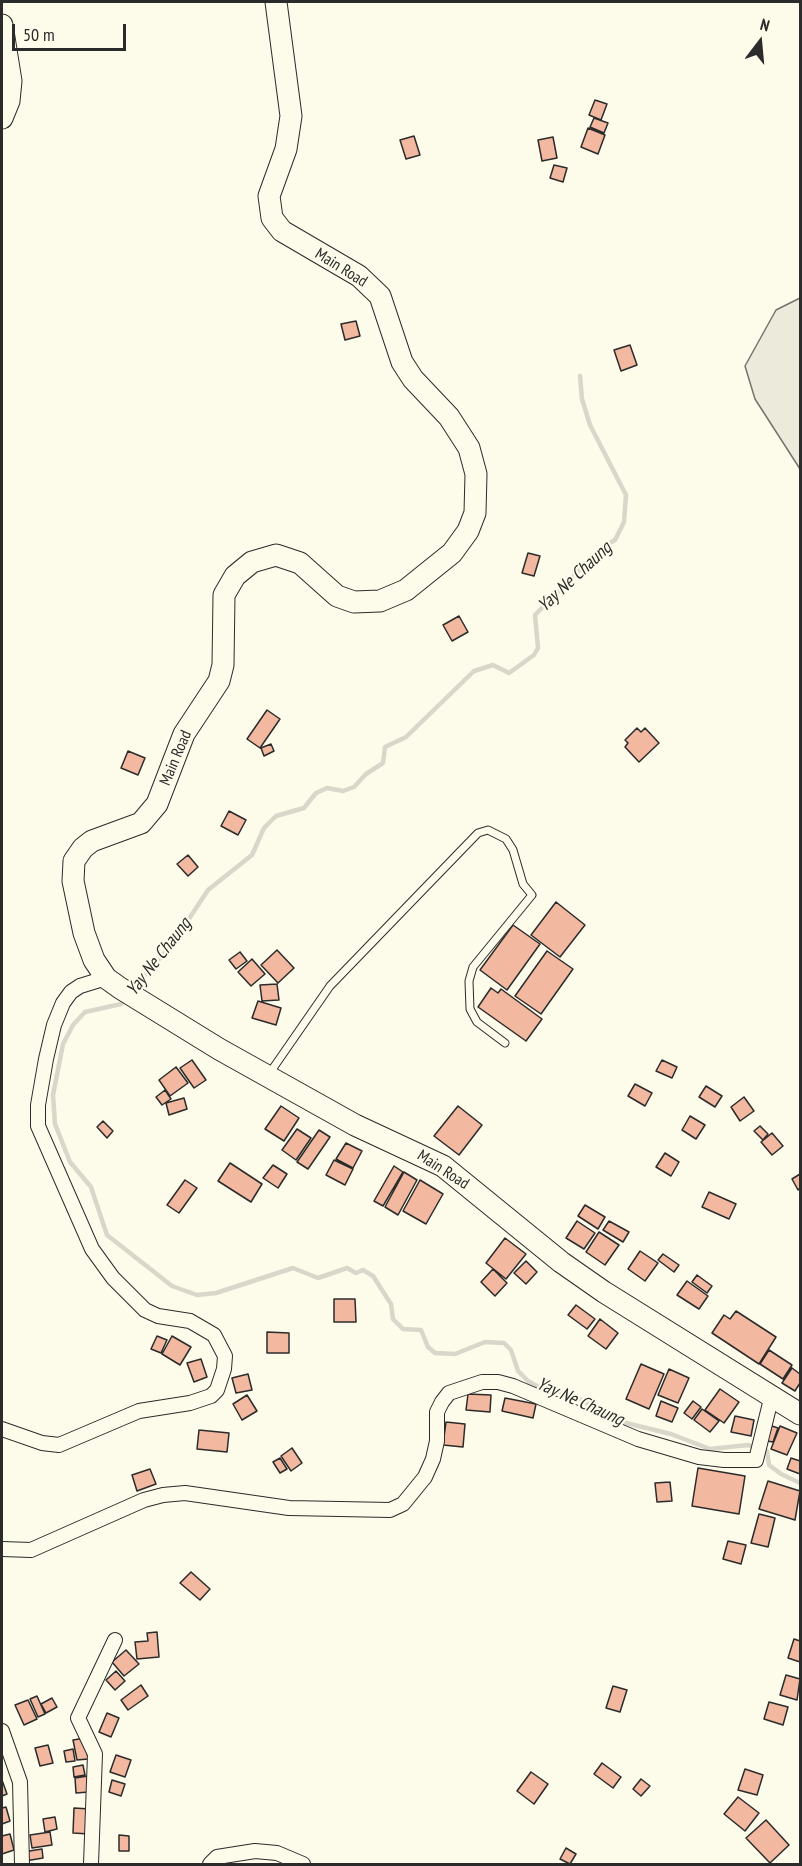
<!DOCTYPE html>
<html>
<head>
<meta charset="utf-8">
<style>
  body { margin:0 }
  #map { position:relative; width:802px; height:1866px; overflow:hidden; background:#fdfbea; font-family:"PT Sans Narrow",sans-serif }
  canvas { display:block }
  .frame { position:absolute; inset:0; border:3px solid #2b2b2b; pointer-events:none }
  .north { position:absolute; left:730px; top:12px; width:60px; height:60px; -webkit-text-stroke:4px #fdfbea; paint-order:stroke; rotate:16deg; font-size:16px; font-weight:700; line-height:24px; text-align:center; color:#2b2b2b }
  .north::after { content:''; display:block; margin:auto; width:21px; height:27px; background:#2b2b2b; clip-path:polygon(50% 0,100% 100%,50% 72%,0 100%) }
  .scale { position:absolute; left:12px; top:24px; width:114px; height:27px; box-sizing:border-box; border:3px solid #2b2b2b; border-top:0; padding-left:8px; font-size:18px; line-height:21px; white-space:nowrap; color:#2b2b2b; -webkit-text-stroke:4px #fdfbea; paint-order:stroke }
</style>
</head>
<body>
<div id="map">
<canvas width="802" height="1866"></canvas>
<div class="frame"></div>
<div class="north">N</div>
<div class="scale">50 m</div>
</div>
<script>
const context = document.querySelector('canvas').getContext('2d');
context.lineJoin = 'round';
function paint(path, color) { context.fillStyle = color; context.fill(path, 'evenodd'); }
const toPath = rows => new Path2D(rows.map(r => 'M' + r).join(''));
function stroke(path, color, width, dash) { context.strokeStyle = color; context.lineWidth = width; context.lineCap = dash ? 'butt' : 'round'; context.setLineDash(dash || []); context.stroke(path); }
function drawText(font, color, halo, rows, align = 'center') {
  context.font = font + ' "PT Sans Narrow",sans-serif'; context.lineWidth = 4.5; context.setLineDash([]); context.textBaseline = 'middle'; context.strokeStyle = halo; context.fillStyle = color; for (const [text, x, y, turn = 0] of rows) {
    context.save(); context.translate(x, y); context.rotate((+turn || 0) * Math.PI / 180); context.textAlign = isNaN(turn) ? turn : align; if (halo) context.strokeText(text, 0, 0); context.fillText(text, 0, 0); context.restore();
  }
}
const green = toPath([
  [800,298,800,469,755,399,745,366,776,310,800,298]
]);
const stream = toPath([
  [132,989,171,946,208,890,252,855,264,828,276,816,304,808,316,793,327,788,343,791,354,787,366,774,383,763,385,747,406,737,474,671,493,665,509,673,534,655,538,648,535,615,601,548,615,540,624,522,626,495,590,425,582,399,580,376],
  [125,998,121,1004,85,1012,73,1025,63,1044,53,1095,55,1124,70,1162,91,1187,107,1235,172,1286,197,1295,216,1293,293,1268,318,1278,347,1268,356,1273,363,1270,373,1276,391,1304,393,1319,403,1329,421,1330,428,1347,435,1353,455,1354,485,1342,504,1343,511,1350,518,1371,528,1381,542,1389,569,1393,618,1421,671,1434,710,1449,748,1445,767,1451,769,1465,781,1474,800,1483]
]);
const building = toPath([
  [595,100,607,104,601,120,589,115,595,100],
  [594,118,608,123,604,133,590,127,594,118],
  [588,128,605,135,598,154,581,147,588,128],
  [414,136,420,155,406,159,400,140,414,136],
  [553,137,557,158,542,161,538,140,553,137],
  [554,165,567,168,563,182,550,178,554,165],
  [356,321,360,336,345,340,341,324,356,321],
  [630,345,637,365,621,371,614,350,630,345],
  [528,553,540,556,534,576,522,573,528,553],
  [459,616,468,632,452,641,443,625,459,616],
  [267,710,280,719,260,748,247,739,267,710],
  [637,728,641,732,645,728,659,743,639,762,625,747,628,743,625,740,637,728],
  [271,744,274,751,264,756,261,748,271,744],
  [128,751,145,758,138,775,121,768,128,751],
  [229,811,246,820,238,835,221,826,229,811],
  [188,855,198,867,188,876,177,864,188,855],
  [556,902,585,925,560,957,531,935,556,902],
  [513,925,540,944,507,990,480,970,513,925],
  [277,950,294,968,278,983,261,965,277,950],
  [547,951,573,969,541,1014,515,996,547,951],
  [240,952,247,961,236,969,229,960,240,952],
  [252,959,265,974,251,986,238,972,252,959],
  [277,984,279,1000,262,1001,260,985,277,984],
  [491,988,498,993,501,989,542,1019,526,1041,478,1007,491,988],
  [258,1001,281,1008,276,1025,252,1018,258,1001],
  [192,1060,206,1080,194,1088,180,1068,192,1060],
  [662,1060,677,1067,672,1078,656,1071,662,1060],
  [176,1067,188,1083,170,1096,159,1080,176,1067],
  [635,1084,652,1093,645,1106,628,1096,635,1084],
  [706,1086,722,1096,715,1107,699,1097,706,1086],
  [165,1090,171,1099,162,1105,156,1097,165,1090],
  [744,1097,754,1111,740,1121,731,1107,744,1097],
  [184,1098,187,1109,169,1115,166,1103,184,1098],
  [281,1106,299,1118,284,1141,265,1129,281,1106],
  [458,1106,482,1125,459,1155,434,1136,458,1106],
  [690,1116,705,1125,696,1139,682,1130,690,1116],
  [103,1121,113,1131,107,1138,97,1127,103,1121],
  [760,1126,768,1134,763,1140,754,1131,760,1126],
  [297,1129,311,1138,296,1160,282,1150,297,1129],
  [319,1130,330,1137,308,1169,297,1162,319,1130],
  [772,1133,783,1146,772,1155,761,1142,772,1133],
  [346,1143,362,1151,353,1168,336,1159,346,1143],
  [665,1153,679,1162,671,1176,656,1167,665,1153],
  [334,1160,353,1169,345,1185,326,1175,334,1160],
  [230,1163,262,1184,251,1202,218,1181,230,1163],
  [273,1165,287,1174,278,1188,263,1178,273,1165],
  [394,1166,403,1172,383,1206,374,1201,394,1166],
  [404,1172,417,1180,398,1215,385,1207,404,1172],
  [800,1174,800,1188,798,1190,792,1179,800,1174],
  [185,1180,197,1188,179,1213,167,1205,185,1180],
  [420,1180,443,1194,426,1224,403,1211,420,1180],
  [709,1192,736,1204,729,1219,702,1207,709,1192],
  [585,1205,605,1217,598,1229,578,1216,585,1205],
  [577,1221,595,1233,584,1249,566,1238,577,1221],
  [609,1221,629,1232,623,1242,603,1230,609,1221],
  [599,1232,619,1245,605,1265,586,1252,599,1232],
  [505,1238,526,1254,506,1279,486,1263,505,1238],
  [640,1251,658,1263,645,1281,628,1269,640,1251],
  [663,1254,679,1265,674,1272,658,1260,663,1254],
  [526,1261,537,1272,526,1284,514,1273,526,1261],
  [493,1269,507,1283,495,1296,481,1282,493,1269],
  [697,1275,712,1286,707,1293,692,1282,697,1275],
  [687,1281,708,1296,699,1309,677,1295,687,1281],
  [334,1299,355,1299,356,1322,334,1322,334,1299],
  [576,1305,595,1319,587,1329,568,1315,576,1305],
  [736,1311,776,1337,759,1364,712,1333,724,1315,730,1319,736,1311],
  [600,1319,618,1333,606,1349,588,1336,600,1319],
  [267,1332,289,1333,289,1353,267,1353,267,1332],
  [157,1336,167,1340,161,1353,151,1349,157,1336],
  [172,1336,191,1347,180,1365,162,1354,172,1336],
  [769,1350,792,1365,783,1379,760,1364,769,1350],
  [201,1359,207,1377,194,1382,187,1363,201,1359],
  [641,1364,664,1374,649,1409,626,1399,641,1364],
  [792,1368,800,1374,800,1383,795,1391,782,1383,792,1368],
  [669,1369,689,1378,678,1403,658,1395,669,1369],
  [248,1374,252,1390,236,1393,232,1378,248,1374],
  [720,1389,739,1402,724,1423,705,1410,720,1389],
  [468,1394,491,1395,490,1412,466,1410,468,1394],
  [247,1395,257,1411,242,1420,233,1404,247,1395],
  [505,1398,536,1404,533,1418,502,1411,505,1398],
  [661,1401,678,1408,672,1422,656,1416,661,1401],
  [693,1401,701,1407,692,1419,684,1413,693,1401],
  [702,1409,719,1421,710,1432,694,1420,702,1409],
  [735,1416,754,1420,751,1436,731,1432,735,1416],
  [446,1422,465,1424,463,1447,443,1445,446,1422],
  [772,1426,778,1428,773,1442,767,1441,772,1426],
  [780,1426,797,1433,787,1455,771,1449,780,1426],
  [199,1430,229,1433,227,1452,197,1449,199,1430],
  [292,1448,302,1463,291,1471,281,1456,292,1448],
  [280,1458,287,1469,280,1473,273,1462,280,1458],
  [791,1458,800,1461,800,1474,787,1469,791,1458],
  [698,1468,745,1476,739,1514,692,1506,698,1468],
  [150,1469,156,1484,137,1491,132,1475,150,1469],
  [768,1481,800,1491,795,1520,759,1509,768,1481],
  [670,1482,672,1501,657,1502,655,1483,670,1482],
  [759,1514,775,1518,768,1547,751,1543,759,1514],
  [728,1541,746,1545,741,1564,723,1559,728,1541],
  [191,1572,210,1589,200,1600,180,1583,191,1572],
  [157,1632,159,1657,137,1659,135,1642,148,1641,147,1633,157,1632],
  [794,1639,800,1641,800,1662,788,1658,794,1639],
  [126,1650,139,1664,124,1676,112,1662,126,1650],
  [116,1671,125,1681,115,1690,106,1680,116,1671],
  [786,1675,800,1679,797,1700,780,1695,786,1675],
  [141,1685,148,1696,128,1710,121,1700,141,1685],
  [613,1686,627,1690,620,1712,606,1708,613,1686],
  [37,1696,45,1714,38,1717,30,1699,37,1696],
  [52,1698,57,1707,46,1713,41,1704,52,1698],
  [28,1700,37,1719,24,1725,15,1705,28,1700],
  [769,1702,788,1707,783,1725,764,1719,769,1702],
  [107,1713,119,1718,111,1737,99,1732,107,1713],
  [85,1738,88,1759,77,1760,73,1740,85,1738],
  [48,1745,53,1763,40,1766,35,1748,48,1745],
  [73,1749,75,1761,66,1762,64,1751,73,1749],
  [116,1755,131,1760,125,1777,110,1772,116,1755],
  [602,1763,621,1777,613,1788,594,1774,602,1763],
  [83,1765,85,1775,74,1777,73,1767,83,1765],
  [745,1769,763,1775,757,1795,738,1790,745,1769],
  [531,1772,548,1784,534,1804,517,1791,531,1772],
  [88,1776,89,1792,76,1793,75,1778,88,1776],
  [641,1779,650,1786,641,1796,633,1789,641,1779],
  [2,1780,7,1794,2,1796,2,1780],
  [112,1780,125,1784,121,1796,109,1792,112,1780],
  [738,1797,759,1813,745,1831,724,1814,738,1797],
  [6,1807,10,1821,2,1824,2,1808,6,1807],
  [74,1808,90,1809,89,1834,73,1833,74,1808],
  [55,1817,57,1829,45,1832,43,1819,55,1817],
  [766,1820,789,1845,770,1863,746,1838,766,1820],
  [50,1832,52,1845,32,1848,30,1835,50,1832],
  [10,1834,14,1850,2,1854,2,1836,10,1834],
  [119,1835,129,1836,129,1851,119,1851,119,1835],
  [566,1848,576,1854,570,1864,560,1859,566,1848],
  [42,1849,43,1858,25,1861,23,1852,42,1849]
]);
const lane = toPath([
  [269,1074,330,986,478,833,488,830,506,839,513,850,523,884,532,895,473,967,469,981,470,1009,477,1022,505,1043]
]);
const street = toPath([
  [2,1429,42,1443,59,1445,139,1411,190,1403,211,1396,217,1390,224,1369,225,1356,214,1335,190,1321,158,1316,145,1310,113,1278,92,1249,38,1126,38,1105,46,1059,54,1025,63,1003,71,992,80,986,106,978],
  [2,1549,31,1550,144,1500,163,1495,185,1493,289,1508,390,1510,403,1504,425,1477,433,1459,437,1441,437,1412,442,1402,449,1393,482,1382,498,1382,513,1386,638,1439,699,1457,724,1460,756,1460,772,1395],
  [2,1731,20,1782,22,1864],
  [91,1864,95,1754,78,1718,115,1640],
  [210,1864,217,1857,255,1851,277,1853,303,1864]
]);
const primary = toPath([
  [276,2,291,116,286,149,269,196,272,218,282,231,359,276,380,296,402,362,413,379,449,417,469,448,476,474,475,513,468,531,452,553,406,590,380,601,354,602,337,596,300,563,276,555,252,562,235,576,224,595,223,665,219,681,184,734,157,804,141,823,92,841,83,848,74,861,73,881,84,933,94,960,106,978,120,988,219,1049,355,1125,443,1166,561,1262,604,1292,800,1414],
  [2,25,11,81,9,101,2,118]
]);
const streetNames = [
  ["Main Road",341,268,32],
  ["Main Road",176,758,-67],
  ["Main Road",443,1170,33]
];
const waterNames = [
  ["Yay Ne Chaung",575,577,-43],
  ["Yay Ne Chaung",159,957,-52],
  ["Yay Ne Chaung",580,1402,24]
];
paint(green, '#ecebdb');
stroke(green, '#74746e', 1.5);
stroke(stream, '#d8d7c9', 4.5);
paint(building, '#f2b8a0');
stroke(building, '#2b2b2b', 1.5);
stroke(lane, '#2b2b2b', 9);
stroke(street, '#2b2b2b', 16);
stroke(primary, '#2b2b2b', 23);
stroke(lane, '#fdfbea', 7);
stroke(street, '#fdfbea', 14);
stroke(primary, '#fdfbea', 21);
drawText('16px', '#2b2b2b', '#fdfbea', streetNames);
drawText('italic 18px', '#2b2b2b', '#fdfbea', waterNames);
</script>
</body>
</html>
